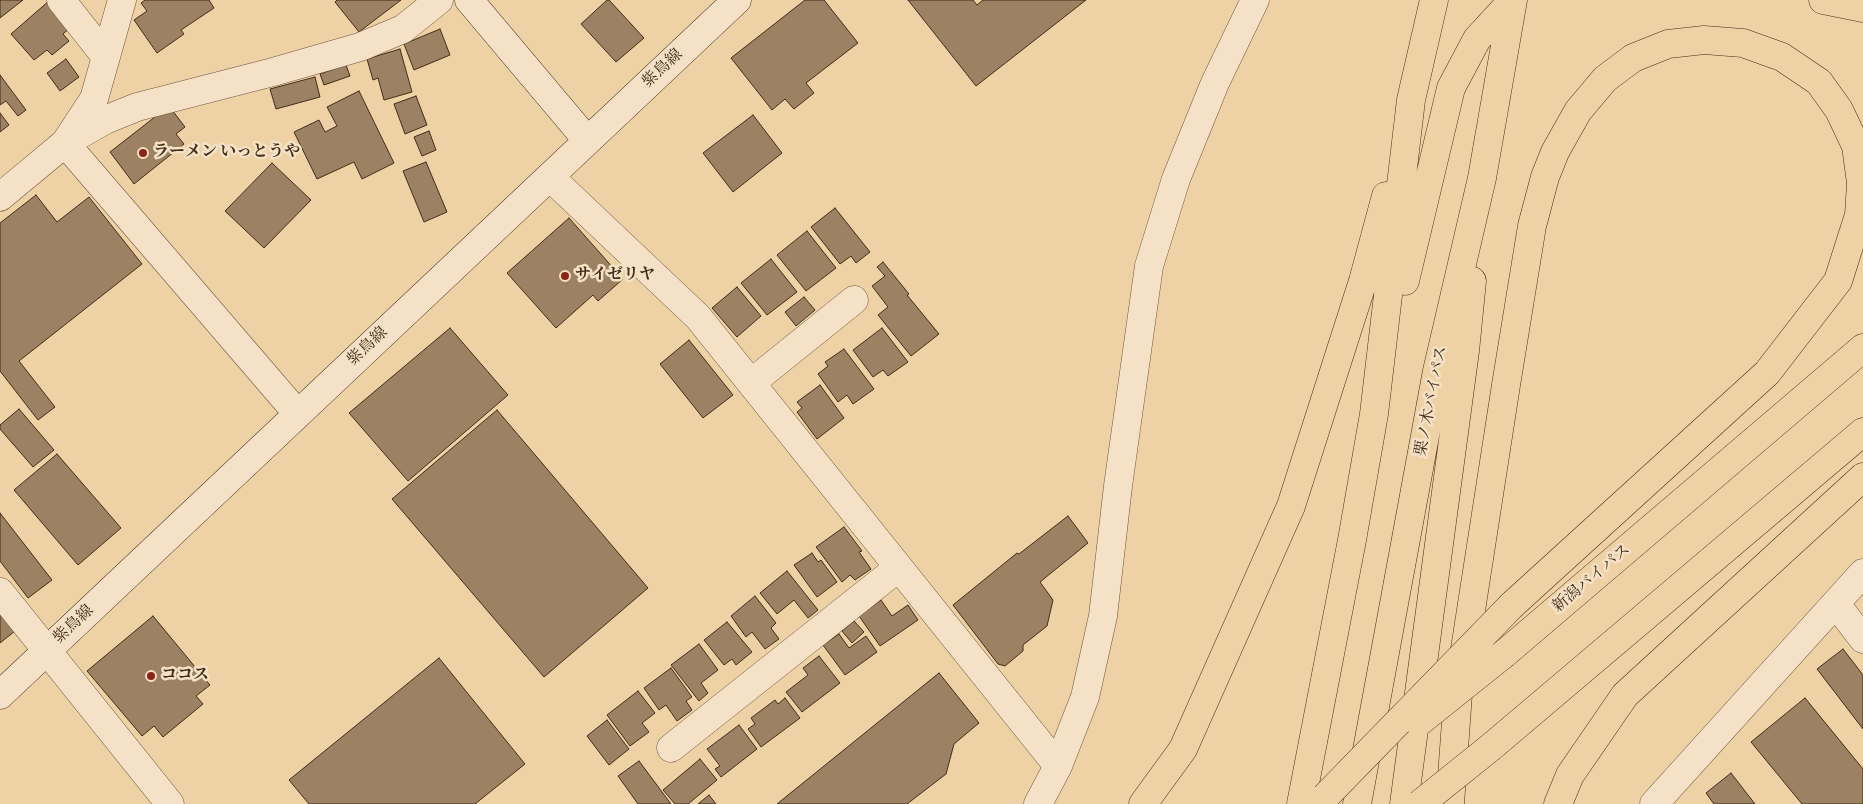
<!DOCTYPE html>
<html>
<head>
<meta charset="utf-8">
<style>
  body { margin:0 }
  canvas { display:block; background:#efd1a6 }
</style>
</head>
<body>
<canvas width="1863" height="804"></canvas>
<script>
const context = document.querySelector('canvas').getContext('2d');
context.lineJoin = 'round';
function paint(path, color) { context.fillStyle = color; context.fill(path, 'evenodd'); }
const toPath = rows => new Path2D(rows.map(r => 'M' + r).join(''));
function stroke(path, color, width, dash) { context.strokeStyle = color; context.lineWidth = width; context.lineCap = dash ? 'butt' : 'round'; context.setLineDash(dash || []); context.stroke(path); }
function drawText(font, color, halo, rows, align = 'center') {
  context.font = font + ' "IM FELL Double Pica","Noto Serif JP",serif'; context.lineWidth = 5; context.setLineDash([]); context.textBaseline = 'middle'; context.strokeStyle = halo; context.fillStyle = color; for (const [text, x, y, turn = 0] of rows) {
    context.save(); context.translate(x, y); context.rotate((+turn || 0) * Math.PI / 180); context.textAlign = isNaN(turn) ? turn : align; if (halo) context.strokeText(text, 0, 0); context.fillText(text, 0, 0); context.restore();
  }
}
const building = toPath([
  [0,0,23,0,0,18,0,0],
  [50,0,72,26,63,34,69,41,52,55,47,50,34,60,11,34,50,0],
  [145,0,209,0,214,8,181,30,184,34,157,53,134,20,147,11,141,3,145,0],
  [337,0,401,0,359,32,335,2,337,0],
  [607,0,609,0,644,38,616,62,581,24,607,0],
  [805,0,824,0,858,43,806,83,814,93,794,109,785,99,772,110,731,58,805,0],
  [908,0,973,0,977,5,983,0,1086,0,976,86,908,0],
  [440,29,450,55,414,70,404,44,440,29],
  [400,49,412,92,384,100,378,78,373,80,367,59,400,49],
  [66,59,79,77,60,91,47,73,66,59],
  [346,65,350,76,324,85,320,74,346,65],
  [0,75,26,110,18,116,6,101,0,105,0,75],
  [315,77,320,97,276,109,270,89,315,77],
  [359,91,394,163,362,179,354,162,317,179,294,132,319,120,325,132,337,126,327,107,359,91],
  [416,96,427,125,405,134,394,104,416,96],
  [169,106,185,127,176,134,184,144,134,184,110,152,169,106],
  [0,113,9,125,0,132,0,113],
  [753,115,782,153,733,192,703,153,753,115],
  [429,131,436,150,422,156,414,137,429,131],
  [426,162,447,212,424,222,403,171,426,162],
  [272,163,311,200,264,248,225,211,272,163],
  [36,195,57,222,89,197,142,264,19,361,55,407,38,420,0,371,0,223,36,195],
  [835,208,870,252,856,263,851,256,840,264,811,227,835,208],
  [569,218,623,279,598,301,593,295,556,328,507,273,569,218],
  [807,231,836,268,806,291,777,255,807,231],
  [771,259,797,292,767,315,741,283,771,259],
  [883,262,909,294,907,295,939,334,911,356,878,315,888,307,872,286,885,276,877,267,883,262],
  [737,287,761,316,737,337,712,308,737,287],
  [804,297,815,310,796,326,785,312,804,297],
  [450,328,508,395,408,481,349,413,450,328],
  [882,328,908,362,888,376,883,370,873,377,853,350,882,328],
  [689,340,733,395,703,418,660,364,689,340],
  [844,349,874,389,853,404,847,395,838,402,818,374,828,366,825,362,844,349],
  [820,385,844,418,817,439,797,412,802,408,797,402,820,385],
  [19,409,54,450,33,467,0,429,0,425,19,409],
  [497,410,648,588,544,677,392,499,497,410],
  [57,454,121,528,78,565,14,490,57,454],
  [0,513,52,580,28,598,0,561,0,513],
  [1068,516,1088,543,1040,582,1053,600,1047,626,1023,645,1023,651,1005,666,998,664,953,605,1017,553,1019,554,1068,516],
  [844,527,862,551,859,552,871,569,855,580,850,575,842,582,816,547,844,527],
  [812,553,818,562,821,560,837,582,817,597,794,565,812,553],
  [787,571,818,610,808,618,794,600,777,614,760,593,787,571],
  [755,596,776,623,771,628,779,639,765,649,752,632,746,637,731,616,755,596],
  [881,600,892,616,908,605,918,620,880,646,859,616,881,600],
  [0,614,15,631,0,643,0,614],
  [153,616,210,685,196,696,203,704,163,737,154,726,142,736,87,671,153,616],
  [854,621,864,632,852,643,842,631,854,621],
  [727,622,752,652,736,665,732,659,724,665,704,640,727,622],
  [839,634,849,648,866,636,877,652,845,675,823,645,839,634],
  [699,644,718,670,701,683,708,693,699,701,671,665,699,644],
  [1843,649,1863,675,1863,729,1817,669,1843,649],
  [819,656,840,683,802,712,786,692,808,675,803,668,819,656],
  [439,658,525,764,475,804,309,804,289,780,439,658],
  [671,668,692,697,686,701,692,710,677,721,666,705,659,710,644,688,671,668],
  [939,673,979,723,954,744,946,774,907,804,777,804,939,673],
  [638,691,655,713,642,723,649,732,630,746,607,715,638,691],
  [785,698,800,718,761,747,748,729,755,724,751,718,775,700,778,704,785,698],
  [1805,698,1863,769,1863,804,1802,804,1751,742,1805,698],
  [607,720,629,749,609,765,587,736,607,720],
  [739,725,757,749,721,777,715,769,720,766,707,749,739,725],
  [700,759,717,780,688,804,675,804,663,790,700,759],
  [639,761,671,804,638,804,618,776,639,761],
  [1731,773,1755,804,1714,804,1706,793,1731,773],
  [709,795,716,804,698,804,709,795]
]);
const street = toPath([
  [61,0,106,57],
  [550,177,698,317,1058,766],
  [0,197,65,143,94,99,122,0],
  [751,383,854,300],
  [297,413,65,143,105,120,137,107,273,72,360,47,403,29,439,0],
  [0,592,170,804],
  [1836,604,1863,639],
  [671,748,898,568],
  [1038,804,1058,766,1085,697,1103,616,1118,486,1149,266,1176,179,1215,83,1255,0],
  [1654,804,1863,573]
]);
const secondary = toPath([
  [469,0,587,140],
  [0,695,737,0]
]);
const highway = toPath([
  [1823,0,1863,8],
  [1405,281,1451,88,1477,39,1513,0],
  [1504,654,1863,348],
  [1491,747,1863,432],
  [1143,804,1183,749,1291,506,1363,281,1386,196],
  [1301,804,1352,540,1374,414,1411,100,1434,0],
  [1357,804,1437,371,1482,178,1513,0],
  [1404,804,1465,351,1472,281],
  [1450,804,1458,694,1506,385,1532,226,1545,177,1555,152,1578,111,1605,79,1633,58,1668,44,1704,40,1743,43,1782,57,1819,82,1839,110,1856,146,1861,183,1859,215,1838,281,1767,373,1512,605],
  [1558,804,1570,775,1625,695,1863,477]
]);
const highwayBridge = toPath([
  [1419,722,1504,654],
  [1325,797,1512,605],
  [1420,804,1491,747]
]);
const markers = [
  [143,153,5,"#8f2418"],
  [565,276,5,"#8f2418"],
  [151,676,5,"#8f2418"]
];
const streetNames = [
  ["紫鳥線",663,69,-43],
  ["紫鳥線",368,347,-43],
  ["栗ノ木バイパス",1432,401,-79],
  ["新潟バイパス",1592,579,-40],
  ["紫鳥線",74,625,-43]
];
const poiNames = [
  ["ラーメン いっとうや",153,153],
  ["サイゼリヤ",575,276],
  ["ココス",161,676]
];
paint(building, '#9c8262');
stroke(building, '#432d18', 1);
stroke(street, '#6e563c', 29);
stroke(secondary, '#432d18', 29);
stroke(highway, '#432d18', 29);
stroke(street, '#f5e1c5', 28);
stroke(secondary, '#f5e1c5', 28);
stroke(highway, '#efd1a6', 28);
stroke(highwayBridge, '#432d18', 29, []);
stroke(highwayBridge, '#efd1a6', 28);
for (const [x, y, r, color] of markers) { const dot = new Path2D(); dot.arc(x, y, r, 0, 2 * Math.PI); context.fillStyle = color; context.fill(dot); stroke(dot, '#f5e1c5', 2); }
drawText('16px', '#432d18', '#f5e1c5', streetNames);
drawText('bold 16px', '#432d18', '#f5e1c5', poiNames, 'left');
</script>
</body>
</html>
